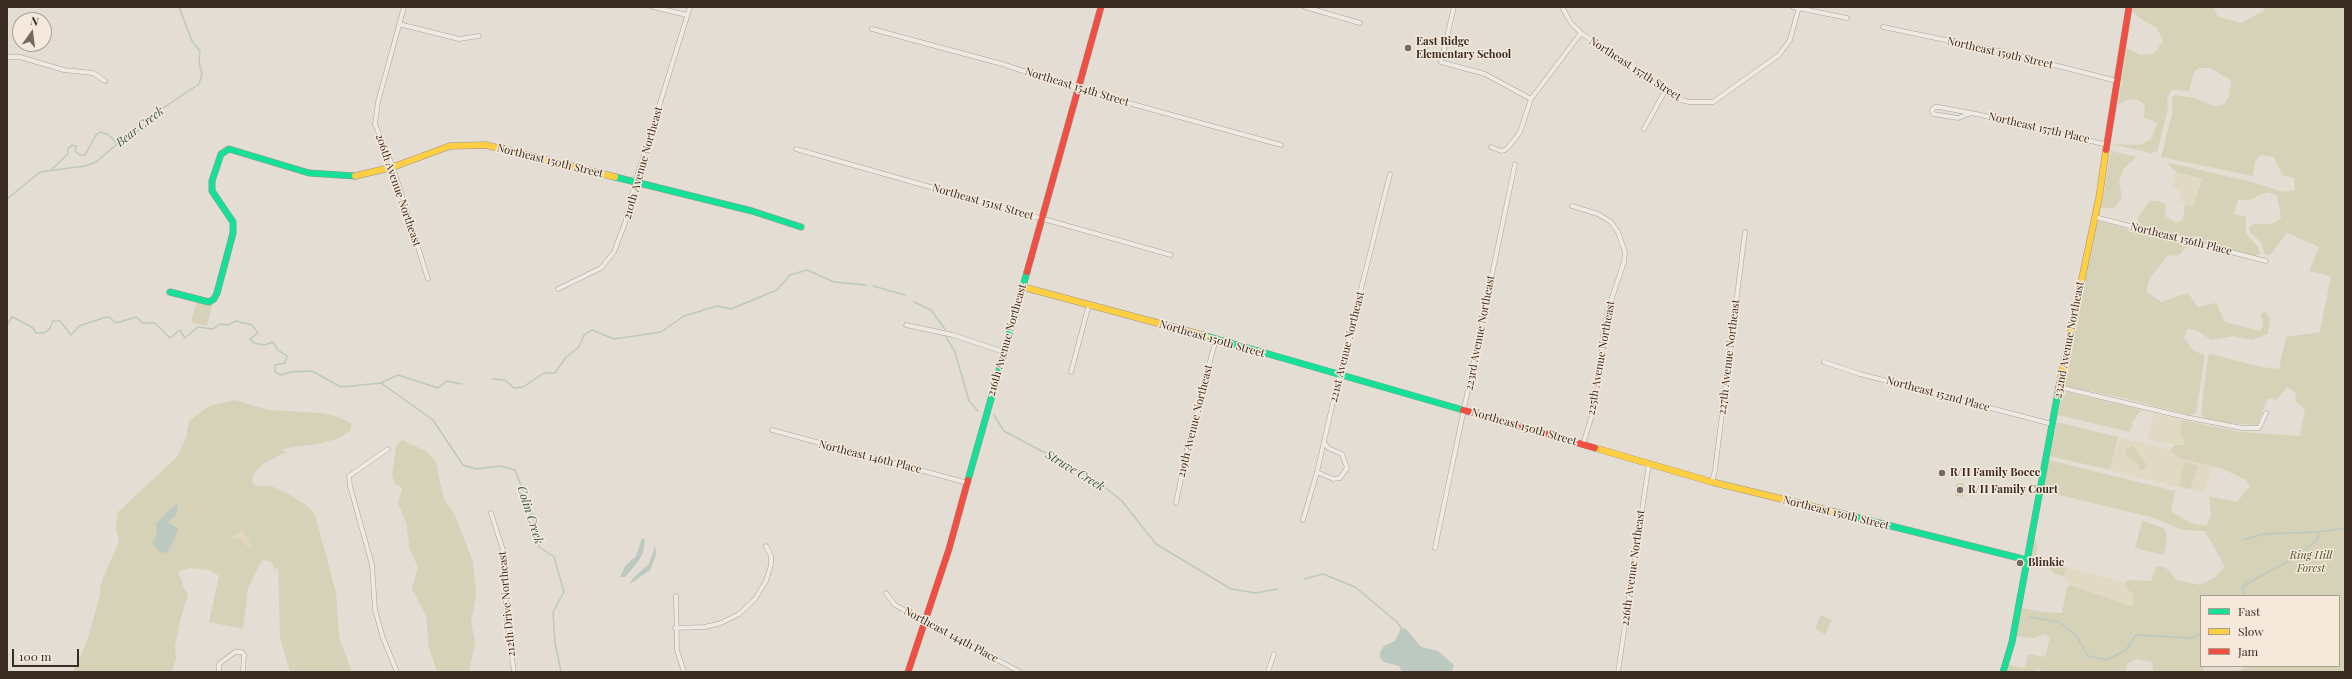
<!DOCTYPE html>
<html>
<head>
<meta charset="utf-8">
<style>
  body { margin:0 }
  #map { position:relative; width:2352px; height:679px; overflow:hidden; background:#e4ddd3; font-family:"Playfair Display",serif }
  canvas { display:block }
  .frame { position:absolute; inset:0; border:8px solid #3a2b23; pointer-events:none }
  .legend { position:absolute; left:2200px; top:595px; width:140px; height:72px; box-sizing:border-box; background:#f4e9da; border:1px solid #aa9d91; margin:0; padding:5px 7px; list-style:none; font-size:12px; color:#3a2b23 }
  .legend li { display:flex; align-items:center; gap:8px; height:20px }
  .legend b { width:20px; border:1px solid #aa9d91 }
  .north { position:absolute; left:12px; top:12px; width:40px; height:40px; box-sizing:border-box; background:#f4e9da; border:1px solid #aa9d91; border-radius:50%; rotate:14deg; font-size:11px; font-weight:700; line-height:16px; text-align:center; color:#3a2b23 }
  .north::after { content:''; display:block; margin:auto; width:14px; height:18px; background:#766961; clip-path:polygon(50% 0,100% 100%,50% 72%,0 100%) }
  .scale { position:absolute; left:12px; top:649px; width:67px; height:18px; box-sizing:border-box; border:2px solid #3a2b23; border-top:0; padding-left:5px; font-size:12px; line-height:14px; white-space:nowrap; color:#3a2b23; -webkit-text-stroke:3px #f4e9da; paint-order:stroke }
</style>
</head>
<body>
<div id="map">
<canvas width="2352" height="679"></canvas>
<div class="frame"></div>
<ul class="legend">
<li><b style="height:5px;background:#16e098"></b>Fast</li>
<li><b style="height:5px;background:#ffcf43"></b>Slow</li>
<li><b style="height:5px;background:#f24e42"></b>Jam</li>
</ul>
<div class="north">N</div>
<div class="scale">100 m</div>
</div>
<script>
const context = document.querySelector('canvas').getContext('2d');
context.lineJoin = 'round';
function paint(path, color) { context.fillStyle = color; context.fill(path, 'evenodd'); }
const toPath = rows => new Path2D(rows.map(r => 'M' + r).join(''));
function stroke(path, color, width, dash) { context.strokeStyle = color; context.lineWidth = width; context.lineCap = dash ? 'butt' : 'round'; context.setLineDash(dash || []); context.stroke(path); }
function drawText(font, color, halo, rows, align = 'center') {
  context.font = font + ' "Playfair Display",serif'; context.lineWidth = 3; context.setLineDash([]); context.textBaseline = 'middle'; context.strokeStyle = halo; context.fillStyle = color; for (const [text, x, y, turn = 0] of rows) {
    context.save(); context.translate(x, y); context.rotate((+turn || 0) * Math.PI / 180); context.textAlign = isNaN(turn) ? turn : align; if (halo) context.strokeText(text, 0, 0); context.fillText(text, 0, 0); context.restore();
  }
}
const farmland = toPath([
  [2176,172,2202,179,2192,206,2177,201,2181,192,2172,187],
  [2154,413,2182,420,2180,430,2185,445,2175,445,2147,439],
  [2119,437,2170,450,2179,458,2214,467,2203,493,2110,470],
  [2066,567,2127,583,2126,588,2134,595,2132,606,2070,585,2064,576]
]);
const green = toPath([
  [2133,7,2213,7,2218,17,2241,23,2263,11,2265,7,2345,7,2345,672,2223,672,2242,670,2244,666,2339,666,2339,596,2201,596,2201,666,2203,666,2204,672,2153,672,2152,662,2137,659,2127,664,2126,672,2047,672,2036,669,2035,672,2006,672,2009,665,2025,668,2028,654,2045,657,2050,637,2045,634,2033,638,2017,636,2022,608,2044,612,2062,613,2067,587,2070,585,2132,606,2134,595,2126,588,2127,580,2151,581,2156,566,2166,568,2177,580,2200,585,2214,578,2225,567,2205,531,2183,530,2151,517,2043,491,2049,460,2175,491,2171,511,2190,523,2206,526,2211,516,2209,496,2237,502,2250,486,2246,480,2223,469,2179,458,2170,450,2175,445,2185,445,2180,430,2182,420,2241,432,2300,436,2305,409,2296,402,2295,392,2287,387,2276,400,2268,398,2257,425,2216,422,2204,419,2201,413,2208,356,2211,354,2262,367,2279,369,2286,337,2320,332,2331,276,2309,271,2319,247,2287,233,2270,255,2265,254,2260,241,2250,233,2249,227,2254,224,2272,224,2281,218,2277,195,2267,192,2249,200,2238,200,2234,214,2246,217,2246,233,2258,247,2260,254,2254,256,2138,226,2138,217,2150,201,2159,201,2166,205,2165,216,2176,223,2183,219,2185,204,2193,206,2202,179,2176,172,2166,162,2252,182,2283,192,2295,190,2294,178,2282,175,2274,157,2260,155,2255,162,2253,176,2161,157,2173,109,2172,99,2175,95,2194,98,2216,107,2224,104,2229,96,2231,80,2210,68,2199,68,2194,72,2189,91,2172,90,2167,98,2168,108,2157,152,2151,153,2112,144,2140,145,2151,139,2157,124,2152,120,2144,118,2145,105,2137,99,2128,100,2118,105,2127,48,2140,55,2154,54,2163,41,2157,28,2141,19,2132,11],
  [2111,151,2137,157,2124,168,2119,181,2122,198,2114,208,2101,208],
  [2098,221,2188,245,2179,255,2167,256,2150,278,2146,291,2161,302,2188,293,2198,307,2216,303,2225,322,2260,331,2263,324,2261,314,2265,312,2270,318,2268,334,2252,340,2233,336,2211,340,2196,330,2188,329,2184,338,2194,351,2205,355,2196,413,2189,415,2124,398,2063,386],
  [197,301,212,305,207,326,191,322],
  [2062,391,2125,406,2141,410,2133,421,2130,432,2058,415],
  [235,400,268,410,321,413,338,417,351,423,351,430,337,439,317,444,281,449,286,452,265,463,255,471,252,482,256,486,271,486,289,494,306,505,315,515,336,592,339,637,352,672,290,672,280,637,278,570,277,568,274,569,272,562,262,560,248,588,243,629,209,622,219,576,210,570,190,568,178,571,184,589,188,594,179,625,175,646,176,659,172,672,73,672,87,641,99,599,102,580,119,542,116,528,118,512,177,457,186,438,189,421,209,406],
  [2057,422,2118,437,2110,470,2050,456],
  [402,440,426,451,436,462,444,500,455,515,473,562,476,594,471,622,475,642,469,672,437,672,429,648,426,615,412,589,418,567,410,550,406,523,398,503,402,488,394,483,392,474,396,447],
  [2133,446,2146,464,2145,469,2140,470,2138,464,2127,457,2125,449],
  [2185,462,2198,466,2190,489,2179,486],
  [1956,483,1964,483,1963,497,1955,496],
  [2142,521,2164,528,2167,538,2164,555,2135,548],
  [2034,538,2038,547,2036,556,2044,562,2066,567,2064,576,2055,574,2047,566,2030,561],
  [1821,615,1832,620,1825,634,1815,629]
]);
const sand = toPath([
  [240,531,243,531,244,536,250,536,248,541,252,545,251,548,244,544,242,539,233,538,234,534,239,534]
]);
const water = toPath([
  [174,505,178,505,176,515,168,522,178,529,177,533,168,551,166,553,160,552,152,543,157,535,156,524],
  [642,538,645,540,643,553,638,562,625,577,620,577,625,566,636,556],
  [655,546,656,555,650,570,630,584,633,578,649,564],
  [1401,628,1406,629,1421,647,1438,651,1454,665,1452,672,1402,672,1399,666,1384,662,1380,658,1380,652,1384,646,1395,641]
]);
const stream = toPath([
  [52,169,68,154,68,149,72,145,76,146,75,151,80,155,85,155,96,135,100,132,107,134,118,144],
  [7,199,40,172,85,166,96,162,123,139,138,131,154,114,199,84,202,74,199,62,200,51,192,41,179,7],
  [873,286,905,295],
  [914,302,931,310,945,329],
  [7,325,12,317,15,318,33,328,36,333,43,333,49,330,53,321,60,321,71,335,79,326,103,318,109,317,116,323,136,317,143,323,155,323,170,338,180,330,185,338,198,327,213,329,220,324,228,325,236,321,252,325,258,333,250,339,254,343,264,345,273,342,278,350,287,356,285,363,275,365,275,372,281,375,291,372,312,371,341,387,381,383,398,375,438,388,447,381,462,384],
  [946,337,955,352,969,401,978,411],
  [492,379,505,380,514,388,523,387,544,373,555,373,566,357,579,347,584,335,592,330,614,339,661,332,684,316,717,306,731,309,777,290,790,275,807,270,834,282,866,285],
  [381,383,433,420,463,465,476,469,500,466,515,470,532,514,539,547,554,557,564,592,553,612,555,643,561,672],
  [994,415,1004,431,1096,480,1122,501,1156,544,1231,589,1256,593,1278,589],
  [2243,540,2264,534,2319,532,2345,528],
  [1304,579,1323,574,1355,587,1397,622,1401,628],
  [2244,596,2243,586,2294,558,2317,540,2319,532],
  [2030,617,2059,622,2076,635,2088,656,2107,660,2126,650,2136,635,2192,638,2201,634]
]);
const street = toPath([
  [404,7,378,102,375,124,393,167,428,279],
  [653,7,687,15],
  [1305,7,1360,23],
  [1454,7,1441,62,1485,74,1531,99],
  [1793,7,1847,18],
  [399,24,459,39,479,36],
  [1883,27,2003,52,2117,81],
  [872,29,1002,64,1085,91,1281,145],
  [1581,33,1677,99,1689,102,1713,102,1779,55,1790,40,1799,7],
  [7,57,20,57,64,70,93,73,105,81],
  [1971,113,1958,118,1933,114,1932,110,1935,107,1939,107,1981,115,2108,145],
  [1644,129,1665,91],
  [1491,147,1501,151,1505,150,1511,144,1520,132,1531,99,1581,33,1571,23,1562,7],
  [796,149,1171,255],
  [1572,206,1598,214,1611,222,1618,232,1625,252,1624,262,1608,310,1603,336,1600,374,1594,409,1583,444],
  [2095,217,2266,261],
  [558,289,601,268,614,252,625,223,635,183,690,7],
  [906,325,953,335,1004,352],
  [1824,362,1860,374,2052,424],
  [1071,372,1089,304],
  [2059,387,2185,417,2242,428,2259,428,2266,413],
  [772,430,968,483],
  [388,449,349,476,350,486,372,565,375,610,383,638,397,672],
  [1317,472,1333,479,1340,478,1347,468,1342,454,1328,448,1324,442],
  [1712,482,1715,470,1745,232],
  [1176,503,1188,444,1216,339],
  [491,513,503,550,507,621,514,672],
  [1303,520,1317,472,1339,376,1390,174],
  [1435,548,1515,164],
  [886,593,895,605,1020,672],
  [676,596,677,650,684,672],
  [675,628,705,627,721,623,739,614,755,599,766,581,771,565,771,556,766,546],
  [219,672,219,664,235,652,242,652,244,655,243,672],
  [1268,672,1274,654],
  [1618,672,1649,463]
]);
const fast = toPath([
  [615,177,752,211,801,227],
  [170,292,209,302,214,299,217,293,233,233,233,222,212,191,212,181,221,154,229,149,309,173,355,176],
  [1206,336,1463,410],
  [968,480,1027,272],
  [1835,512,2027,560],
  [2003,672,2012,642,2059,387]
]);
const slow = toPath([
  [355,176,393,167,450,146,486,145,615,177],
  [1023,287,1206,336],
  [2059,387,2099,198,2106,150],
  [1595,448,1712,482,1835,512]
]);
const jam = toPath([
  [2106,150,2129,7],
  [1027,272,1101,7],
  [1463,410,1595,448],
  [908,672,949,549,968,480]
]);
const markers = [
  [1408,48,4,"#766961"],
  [1942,473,4,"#766961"],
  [1960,490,4,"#766961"],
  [2020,563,4,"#766961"]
];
const poiNames = [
  ["East Ridge",1416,42],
  ["Elementary School",1416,55],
  ["R/H Family Bocce",1950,473],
  ["R/H Family Court",1968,490],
  ["Blinkie",2028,563]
];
const streetNames = [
  ["Northeast 159th Street",2000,53,13],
  ["Northeast 157th Street",1635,69,33],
  ["Northeast 154th Street",1077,87,17],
  ["Northeast 157th Place",2039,128,13],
  ["Northeast 150th Street",550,161,14],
  ["210th Avenue Northeast",643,163,-74],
  ["206th Avenue Northeast",398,190,71],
  ["Northeast 151st Street",983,202,16],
  ["Northeast 156th Place",2181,239,14],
  ["223rd Avenue Northeast",1480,333,-79],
  ["Northeast 150th Street",1212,339,16],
  ["216th Avenue Northeast",1007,340,-74],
  ["232nd Avenue Northeast",2069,340,-79],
  ["221st Avenue Northeast",1347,347,-76],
  ["227th Avenue Northeast",1729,357,-83],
  ["225th Avenue Northeast",1601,358,-80],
  ["Northeast 152nd Place",1938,394,15],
  ["219th Avenue Northeast",1195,421,-76],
  ["Northeast 150th Street",1524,427,16],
  ["Northeast 146th Place",870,457,14],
  ["Northeast 150th Street",1836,513,14],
  ["226th Avenue Northeast",1633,568,-82],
  ["212th Drive Northeast",507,604,-95],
  ["Northeast 144th Place",951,635,28]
];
const parkNames = [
  ["Ring Hill",2311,556],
  ["Forest",2311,569]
];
const waterNames = [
  ["Bear Creek",140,127,-38],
  ["Struve Creek",1075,471,31],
  ["Colin Creek",530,515,72]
];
paint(farmland, '#e2d9c5');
paint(green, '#d5d2b7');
paint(sand, '#e5d5bd');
paint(water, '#bcc9c0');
stroke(stream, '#bcc9c0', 1.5);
stroke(street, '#aaa39b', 5);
stroke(fast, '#9a928b', 7);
stroke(slow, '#9a928b', 7);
stroke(jam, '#9a928b', 7);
stroke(street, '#ede9e3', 4);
stroke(fast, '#16e098', 6);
stroke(slow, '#ffcf43', 6);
stroke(jam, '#f24e42', 6);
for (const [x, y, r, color] of markers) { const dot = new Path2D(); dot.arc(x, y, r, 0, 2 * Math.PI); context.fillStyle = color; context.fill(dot); stroke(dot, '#f4e9da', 1.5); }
drawText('bold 11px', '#3a2b23', '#f4e9da', poiNames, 'left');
drawText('11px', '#3a2b23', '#f4e9da', streetNames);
drawText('italic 11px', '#4f542b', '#f4e9da', parkNames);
drawText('italic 12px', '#335851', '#f4e9da', waterNames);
</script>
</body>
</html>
